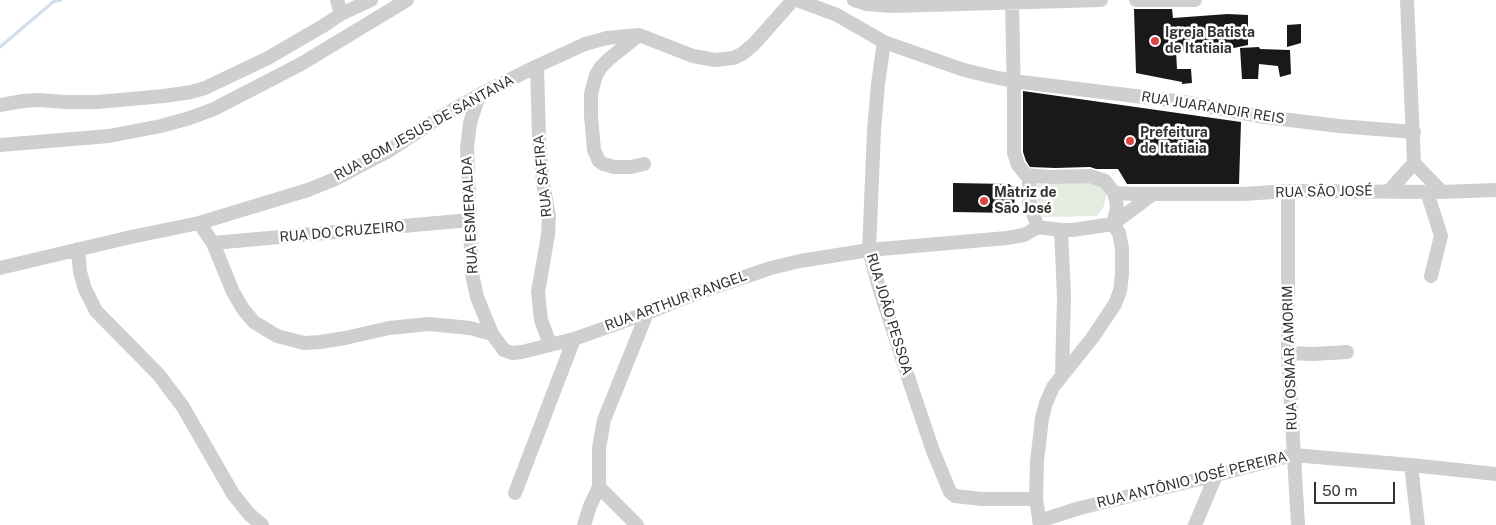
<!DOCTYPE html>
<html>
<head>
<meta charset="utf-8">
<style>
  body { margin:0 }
  #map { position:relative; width:1496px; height:525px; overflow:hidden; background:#fff; font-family:"Public Sans",sans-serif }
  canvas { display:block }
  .scale { position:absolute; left:1314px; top:482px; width:81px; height:22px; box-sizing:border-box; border:2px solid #323232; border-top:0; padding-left:6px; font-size:15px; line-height:18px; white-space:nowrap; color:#323232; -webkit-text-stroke:4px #fff; paint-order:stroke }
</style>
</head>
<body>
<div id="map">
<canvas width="1496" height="525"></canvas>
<div class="scale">50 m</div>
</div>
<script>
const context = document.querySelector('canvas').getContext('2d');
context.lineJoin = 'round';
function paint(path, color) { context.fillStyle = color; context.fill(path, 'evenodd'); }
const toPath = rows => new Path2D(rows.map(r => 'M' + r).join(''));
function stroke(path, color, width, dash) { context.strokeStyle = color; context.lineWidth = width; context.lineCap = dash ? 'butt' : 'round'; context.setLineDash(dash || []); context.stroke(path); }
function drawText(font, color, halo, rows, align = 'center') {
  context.font = font + ' "Public Sans",sans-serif'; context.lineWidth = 5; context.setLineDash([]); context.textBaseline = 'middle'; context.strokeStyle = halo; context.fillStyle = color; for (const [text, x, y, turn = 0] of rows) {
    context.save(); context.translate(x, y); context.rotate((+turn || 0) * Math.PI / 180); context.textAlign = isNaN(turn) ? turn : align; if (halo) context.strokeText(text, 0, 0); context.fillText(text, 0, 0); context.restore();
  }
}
const green = toPath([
  [1041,180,1097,180,1104,186,1106,198,1103,208,1097,216,1043,217,1034,209,1032,188]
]);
const stream = toPath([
  [0,47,53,2,61,0]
]);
const building = toPath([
  [1134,9,1172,9,1173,18,1228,14,1248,15,1248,45,1206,54,1205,50,1176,51,1177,69,1191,69,1192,83,1182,84,1182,82,1136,73],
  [1301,24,1301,43,1287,47,1287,25],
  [1259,47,1260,49,1290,50,1291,74,1280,77,1278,66,1259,64,1258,79,1242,79,1240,48],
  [1023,91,1241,122,1239,184,1127,184,1118,169,1096,169,1090,167,1055,168,1030,167,1026,161,1023,152],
  [953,183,1009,184,1015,189,1014,213,953,212]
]);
const minor = toPath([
  [337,0,341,14],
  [797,0,837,15,884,42,964,70,989,76,1013,81,1184,102,1265,117,1339,126,1414,132],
  [854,0,867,4,891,6,1101,0],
  [1136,0,1195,0],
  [1407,0,1414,163,1442,192],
  [1012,2,1014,98,1014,153,1018,165,1026,175,1049,177,1090,176,1105,181,1114,193,1116,200,1117,208,1113,224,1073,230,1061,230,1038,227,1029,203,1029,179,1030,176],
  [639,35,609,59,601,67,596,75,591,94,591,116,594,150,599,161,603,164,614,167,631,167,644,164],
  [884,42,878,84,874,131,869,250,878,284,912,389,933,451,950,492,955,496,982,499,1036,499],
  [537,66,539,138,543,183,549,216,548,235,538,292,541,320,550,344],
  [479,95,470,123,467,148,472,274,477,297,492,334,504,350,512,353,522,352,574,339,647,313,697,293,771,268,800,261,869,250,1007,238,1024,235,1038,227],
  [0,105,23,101,39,100,65,102,97,102,164,96,191,92,205,88,268,58,323,26,341,14,371,0],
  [0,145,109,136,161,126,190,118,214,109,301,64,407,0],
  [1288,191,1288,353,1298,525],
  [1389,191,1414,163],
  [1427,192,1441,236,1431,276],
  [1114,193,1134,194,1243,194,1288,191,1442,192,1496,190],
  [199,223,213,243,233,292,243,309,254,322,277,336,304,343,320,342,345,338,389,328,429,324,470,328,492,334],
  [1061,230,1064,296,1062,375],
  [213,243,470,220],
  [78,249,80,272,85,289,96,311,159,375,183,407,233,494,250,515,262,525],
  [0,268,131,237,199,223,308,190,335,179,390,150,442,116,479,95,537,66,585,44,607,38,639,35,693,56,715,60,733,58,742,54,754,44,793,0],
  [1288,353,1313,354,1347,352],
  [1411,465,1418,525],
  [599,487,637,525],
  [515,493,574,339],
  [1039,521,1080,508,1216,475,1293,455,1411,465,1496,474],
  [584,525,590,506,599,487,599,448,604,420,647,313],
  [1040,525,1036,499,1037,462,1042,418,1046,403,1053,387,1093,337,1115,304,1120,291,1122,275,1122,248,1119,233,1113,224,1153,194],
  [1195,525,1216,475]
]);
const markers = [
  [1155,41,5,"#db4742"],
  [1130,141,5,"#db4742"],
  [984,201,5,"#db4742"]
];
const poiNames = [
  ["Igreja Batista",1165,33],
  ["de Itatiaia",1165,49],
  ["Prefeitura",1140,133],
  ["de Itatiaia",1140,149],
  ["Matriz de",994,193],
  ["São José",994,209]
];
const streetNames = [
  ["RUA JUARANDIR REIS",1213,108,9],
  ["RUA BOM JESUS DE SANTANA",424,128,-29],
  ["RUA SAFIRA",543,176,-96],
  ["RUA SÃO JOSÉ",1324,192,-1],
  ["RUA ESMERALDA",470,215,-93],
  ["RUA DO CRUZEIRO",342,232,-5],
  ["RUA ARTHUR RANGEL",676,301,-20],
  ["RUA JOÃO PESSOA",889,314,73],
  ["RUA OSMAR AMORIM",1290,358,-92],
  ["RUA ANTÔNIO JOSÉ PEREIRA",1192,480,-14]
];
paint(green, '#e4ebdf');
stroke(stream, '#d0deec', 3);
paint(building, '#191919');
stroke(minor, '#cfcfcf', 14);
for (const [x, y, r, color] of markers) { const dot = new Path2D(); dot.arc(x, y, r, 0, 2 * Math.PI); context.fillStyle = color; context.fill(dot); stroke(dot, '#fff', 2); }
drawText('bold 14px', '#323232', '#fff', poiNames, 'left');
drawText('14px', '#323232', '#fff', streetNames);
</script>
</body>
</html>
